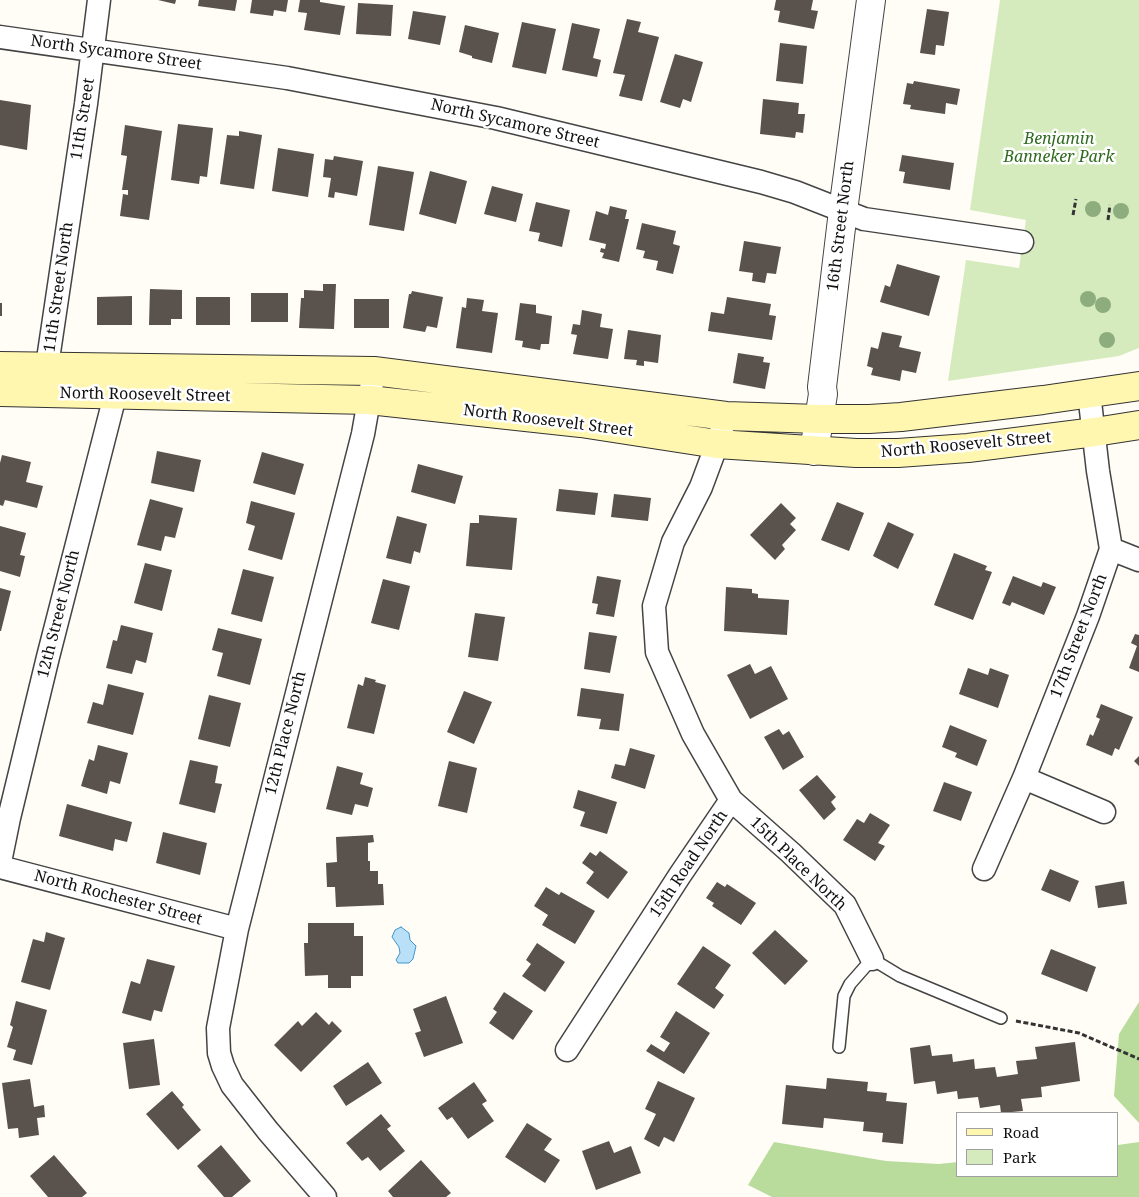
<!DOCTYPE html>
<html>
<head>
<meta charset="utf-8">
<style>
  body { margin:0 }
  #map { position:relative; width:1139px; height:1197px; overflow:hidden; background:#fffdf5; font-family:"Noto Serif",serif }
  canvas { display:block }
  .legend { position:absolute; left:956px; top:1112px; width:162px; height:65px; box-sizing:border-box; background:#fff; border:1px solid #a0a0a0; margin:0; padding:6px 9px; list-style:none; font-size:15px; color:#111 }
  .legend li { display:flex; align-items:center; gap:10px; height:25px }
  .legend b { width:25px; border:1px solid #a0a0a0 }
</style>
</head>
<body>
<div id="map">
<canvas width="1139" height="1197"></canvas>
<ul class="legend">
<li><b style="height:6px;background:#fff6b0"></b>Road</li>
<li><b style="height:14px;background:#d5ebbd"></b>Park</li>
</ul>
</div>
<script>
const context = document.querySelector('canvas').getContext('2d');
context.lineJoin = 'round';
function paint(path, color) { context.fillStyle = color; context.fill(path, 'evenodd'); }
const toPath = rows => new Path2D(rows.map(r => 'M' + r).join(''));
function stroke(path, color, width, dash) { context.strokeStyle = color; context.lineWidth = width; context.lineCap = dash ? 'butt' : 'round'; context.setLineDash(dash || []); context.stroke(path); }
function drawText(font, color, halo, rows, align = 'center') {
  context.font = font + ' "Noto Serif",serif'; context.lineWidth = 5; context.setLineDash([]); context.textBaseline = 'middle'; context.strokeStyle = halo; context.fillStyle = color; for (const [text, x, y, turn = 0] of rows) {
    context.save(); context.translate(x, y); context.rotate((+turn || 0) * Math.PI / 180); context.textAlign = isNaN(turn) ? turn : align; if (halo) context.strokeText(text, 0, 0); context.fillText(text, 0, 0); context.restore();
  }
}
const green = toPath([
  [1000,0,1139,0,1139,348,1119,356,948,381,966,260,1019,268,1026,220,970,210]
]);
const forest = toPath([
  [1139,1002,1139,1123,1114,1096,1119,1034],
  [774,1142,886,1161,939,1164,958,1162,958,1176,1118,1176,1118,1145,1139,1142,1139,1197,772,1197,748,1185]
]);
const water = toPath([
  [401,927,409,933,410,940,416,946,413,959,409,963,398,963,396,960,400,953,399,947,392,937,395,930,401,927]
]);
const building = toPath([
  [158,0,176,0,175,4],
  [199,0,237,0,235,11,198,6],
  [252,0,288,0,286,12,274,10,273,16,250,13],
  [300,0,320,0,320,2,345,6,340,35,304,30,307,13,298,12],
  [776,0,813,0,811,10,818,11,814,29,778,22,780,11,774,10],
  [358,3,393,5,391,36,356,34],
  [927,9,949,12,944,46,936,45,935,55,920,53],
  [413,11,446,16,440,45,408,39],
  [627,19,641,22,638,32,659,37,642,101,619,96,625,75,613,73],
  [522,22,556,29,546,74,512,67],
  [572,23,600,29,593,58,601,60,597,77,562,70],
  [465,25,499,33,492,63,472,58,472,56,459,52],
  [780,43,807,46,803,84,776,81],
  [675,54,703,62,691,102,683,99,680,108,660,102],
  [914,81,960,89,957,105,946,103,945,114,910,109,911,105,903,104,907,83,913,84],
  [763,99,799,103,798,114,805,114,803,133,796,132,795,138,760,134],
  [0,100,31,105,27,150,0,145],
  [178,124,213,128,207,177,200,176,199,184,171,180],
  [125,125,162,131,149,220,120,216,123,194,128,195,128,190,122,190,127,156,121,155],
  [239,131,262,135,254,189,220,184,227,135,239,136],
  [278,148,314,154,308,197,272,191],
  [902,155,954,163,950,190,903,183,905,172,899,171],
  [334,156,363,161,357,196,335,192,334,198,328,197,331,178,323,177,325,159,333,160],
  [378,166,414,172,404,231,369,225],
  [430,171,467,181,456,224,419,214],
  [492,186,523,194,516,222,484,214],
  [536,202,570,210,562,247,538,241,540,233,529,231],
  [610,206,627,210,625,219,629,219,619,262,602,258,604,253,600,252,601,248,605,249,606,244,589,240,596,211,608,215],
  [642,223,676,231,673,244,680,246,673,274,656,270,658,261,643,258,645,251,636,249],
  [744,241,781,247,776,274,767,273,765,283,752,281,753,273,739,271],
  [897,264,940,276,929,316,880,302,885,285,890,287],
  [323,284,336,284,334,329,299,328,301,298,304,298,304,290,323,291],
  [150,289,182,290,182,319,171,319,171,325,149,325],
  [412,291,443,297,437,328,427,326,425,332,403,328,409,294,411,294],
  [251,293,288,293,288,322,251,322],
  [132,296,132,325,97,325,97,297],
  [196,297,230,297,230,325,196,325],
  [727,297,771,304,769,315,776,316,772,340,708,331,711,312,724,314],
  [467,298,484,300,482,311,498,313,492,353,456,348,462,307,466,308],
  [354,299,389,299,389,328,354,328],
  [0,303,2,303,2,316,0,316],
  [520,303,536,305,536,313,552,316,549,344,541,344,540,350,522,347,523,341,515,340],
  [582,310,602,314,600,327,613,329,608,359,573,354,577,335,571,334,573,324,580,325],
  [628,330,661,335,658,363,644,361,644,366,636,365,637,360,624,359],
  [882,332,902,336,899,347,921,352,916,373,902,370,900,381,871,375,873,368,867,366,871,347,878,349],
  [738,353,764,357,763,362,770,363,765,389,733,383],
  [157,451,201,460,194,492,151,483],
  [262,452,304,464,295,495,253,483],
  [2,455,31,462,26,482,43,486,37,508,5,500,3,506,0,505,0,463],
  [418,464,463,476,455,504,411,492],
  [559,489,598,493,595,515,556,511],
  [614,494,651,498,648,521,611,517],
  [150,499,183,508,175,538,165,536,161,551,137,545],
  [251,501,295,513,282,560,248,550,255,526,246,523],
  [837,502,864,513,849,551,821,540],
  [781,503,796,518,790,524,796,530,782,545,785,549,775,560,750,535],
  [479,515,517,518,512,570,466,566,470,523,479,523],
  [397,516,427,524,420,553,414,551,411,564,386,558],
  [888,522,914,534,898,569,873,556],
  [0,526,26,533,20,555,25,556,20,577,0,571],
  [954,553,987,566,985,570,992,572,973,620,934,605],
  [145,563,172,570,162,611,134,603],
  [243,569,274,577,262,622,231,614],
  [597,576,621,580,614,617,596,614,598,604,592,603],
  [1013,576,1041,587,1043,582,1056,587,1044,615,1012,602,1010,606,1002,603],
  [383,579,410,586,399,630,371,623],
  [726,587,752,589,752,593,758,594,758,598,789,600,787,635,724,631],
  [0,588,11,591,1,631,0,631],
  [475,613,505,617,498,661,468,657],
  [121,625,153,633,146,663,136,660,132,674,106,668,113,640,117,641],
  [218,628,262,639,250,685,217,676,223,653,212,650],
  [589,632,617,636,610,673,584,669],
  [1135,634,1139,635,1139,672,1129,668,1137,646,1131,643],
  [750,664,755,674,771,666,788,699,750,719,727,675],
  [968,668,988,675,990,668,1009,675,998,708,959,694],
  [365,677,376,680,375,682,386,685,374,734,347,728,358,684,363,686],
  [108,684,144,693,133,735,87,723,93,702,103,705],
  [581,688,624,694,619,731,599,729,601,719,577,716],
  [464,691,492,702,474,744,447,732],
  [209,695,241,703,230,747,198,739],
  [1101,704,1133,717,1119,750,1115,748,1112,756,1086,745,1090,734,1093,736,1100,719,1096,717],
  [950,725,987,740,977,766,955,757,957,753,942,747],
  [779,729,783,735,789,731,804,757,783,770,764,737],
  [98,745,128,753,120,784,110,781,107,794,81,786,89,759,94,761],
  [630,748,655,755,645,789,611,778,615,764,625,766],
  [1139,756,1139,766,1134,761],
  [190,760,218,766,215,783,222,784,215,813,179,804],
  [449,761,477,768,467,813,438,806],
  [337,766,363,773,360,784,373,788,368,807,355,804,352,815,326,809],
  [817,775,836,797,831,802,836,809,824,820,799,790],
  [944,782,972,792,961,821,933,811],
  [578,790,617,802,607,834,580,826,585,812,573,808],
  [67,804,132,822,127,842,115,839,113,851,59,836],
  [870,813,890,825,878,843,885,846,875,861,843,840,857,819,864,823],
  [163,832,207,843,200,875,156,863],
  [373,835,374,842,368,843,368,861,370,861,370,871,378,871,378,884,383,884,384,905,336,907,335,887,327,887,326,863,337,862,336,837],
  [600,851,628,872,608,899,586,883,594,872,582,863,590,852,596,856],
  [1050,869,1079,881,1070,902,1041,890],
  [1124,881,1127,904,1098,908,1095,886],
  [717,882,725,887,727,884,756,903,741,925,712,906,714,903,706,898],
  [546,887,559,895,561,892,595,911,575,944,542,925,548,915,534,906],
  [308,923,354,923,354,936,363,936,363,976,351,976,351,988,328,988,328,975,305,976,304,943,308,943],
  [775,930,808,961,785,985,752,953],
  [46,932,65,938,50,990,21,982,33,939,44,942],
  [537,943,565,962,545,992,522,976,531,964,526,960],
  [703,946,731,965,715,988,724,995,714,1009,677,984],
  [1051,949,1096,967,1087,992,1041,974],
  [147,959,175,966,162,1012,154,1010,151,1021,122,1013,131,981,140,984],
  [504,992,533,1011,513,1040,489,1023,497,1012,493,1009],
  [446,996,463,1043,424,1057,415,1033,421,1031,413,1009],
  [16,1001,47,1010,32,1065,13,1060,16,1050,7,1047,13,1027,10,1025],
  [676,1011,710,1033,684,1074,646,1051,651,1044,664,1052,670,1043,660,1037],
  [316,1012,329,1025,332,1021,342,1031,301,1072,274,1045,298,1021,302,1026],
  [154,1039,160,1085,129,1089,123,1043],
  [1075,1042,1080,1081,1041,1087,1042,1097,1021,1099,1023,1111,1001,1113,1000,1105,980,1108,978,1097,958,1099,957,1091,937,1094,935,1081,914,1084,910,1048,930,1045,932,1056,952,1054,953,1062,974,1059,975,1069,995,1067,997,1077,1018,1074,1016,1061,1037,1059,1035,1047],
  [368,1062,382,1083,346,1106,333,1086],
  [827,1078,868,1082,867,1091,887,1093,886,1101,907,1103,903,1144,882,1142,883,1133,863,1131,864,1122,824,1118,823,1128,782,1124,786,1085,826,1089],
  [30,1079,34,1107,44,1105,45,1117,37,1118,39,1135,19,1138,18,1128,8,1129,2,1083],
  [658,1081,695,1098,674,1142,664,1137,659,1147,644,1139,656,1114,645,1109],
  [474,1082,487,1101,482,1104,494,1121,468,1139,452,1117,447,1120,438,1108],
  [172,1091,184,1105,182,1107,201,1130,178,1150,146,1114],
  [381,1114,391,1126,387,1129,405,1151,380,1171,368,1157,362,1161,346,1143],
  [527,1123,552,1139,544,1150,560,1160,545,1183,505,1157],
  [609,1141,614,1153,631,1146,641,1173,596,1190,582,1151],
  [221,1145,251,1181,232,1197,224,1197,197,1166],
  [54,1155,87,1193,82,1197,48,1197,30,1176],
  [421,1160,451,1193,446,1197,393,1197,388,1191]
]);
const path = toPath([
  [1073,215,1076,199],
  [1108,220,1110,205],
  [1016,1021,1079,1033,1139,1059]
]);
const service = toPath([
  [839,1047,844,996,850,984,872,959,900,976,1001,1018]
]);
const minor = toPath([
  [0,37,287,78,496,118,761,182,795,192,864,219,1022,242],
  [42,382,47,366,86,104,99,0],
  [1111,549,1139,560],
  [1024,778,1104,812],
  [731,800,791,853,845,905,872,959],
  [0,862,9,818,48,657,119,380],
  [0,867,237,929],
  [984,869,1024,778,1088,616,1111,549,1098,471,1089,393],
  [567,1050,680,875,731,800,693,734,657,652,654,606,673,542,701,487,717,444,726,416],
  [325,1197,268,1131,232,1085,223,1066,219,1053,218,1028,237,929,363,434,372,383]
]);
const tertiary = toPath([
  [814,451,823,394,822,387,843,211,871,0]
]);
const secondary = toPath([
  [0,366,374,371,726,416,819,419,869,419,901,417,1043,400,1139,386],
  [0,392,369,400,581,423,717,444,856,453,898,453,968,448,1095,432,1139,425]
]);
const trees = [
  [1093,209],
  [1121,211],
  [1088,299],
  [1103,305],
  [1107,340]
];
const streetNames = [
  ["North Sycamore Street",116,53,8],
  ["11th Street",83,119,-81],
  ["North Sycamore Street",515,124,13],
  ["16th Street North",841,226,-83],
  ["11th Street North",59,287,-82],
  ["North Roosevelt Street",145,395,1],
  ["North Roosevelt Street",548,421,7],
  ["North Roosevelt Street",966,445,-5],
  ["12th Street North",59,614,-76],
  ["17th Street North",1079,636,-69],
  ["12th Place North",286,733,-76],
  ["15th Road North",689,864,-56],
  ["15th Place North",798,864,44],
  ["North Rochester Street",118,898,15]
];
const parkNames = [
  ["Benjamin",1059,139],
  ["Banneker Park",1059,157]
];
paint(green, '#d5ebbd');
paint(forest, '#b9dc9c');
paint(water, '#b9e0f7');
stroke(water, '#3f96cf', 1);
paint(building, '#5a524d');
stroke(service, '#444', 14);
stroke(minor, '#444', 25);
stroke(tertiary, '#444', 30);
stroke(secondary, '#333', 30);
stroke(path, '#333', 3, [5, 2.5]);
stroke(service, '#fff', 11);
stroke(minor, '#fff', 22);
stroke(tertiary, '#fff', 28);
stroke(secondary, '#fff6b0', 28);
context.fillStyle = '#8dad7f';
for (const [x, y] of trees) { context.beginPath(); context.arc(x, y, 8, 0, 2 * Math.PI); context.fill(); }
drawText('16px', '#111', '#fff', streetNames);
drawText('italic 16px', '#2f6b1f', '#fff', parkNames);
</script>
</body>
</html>
